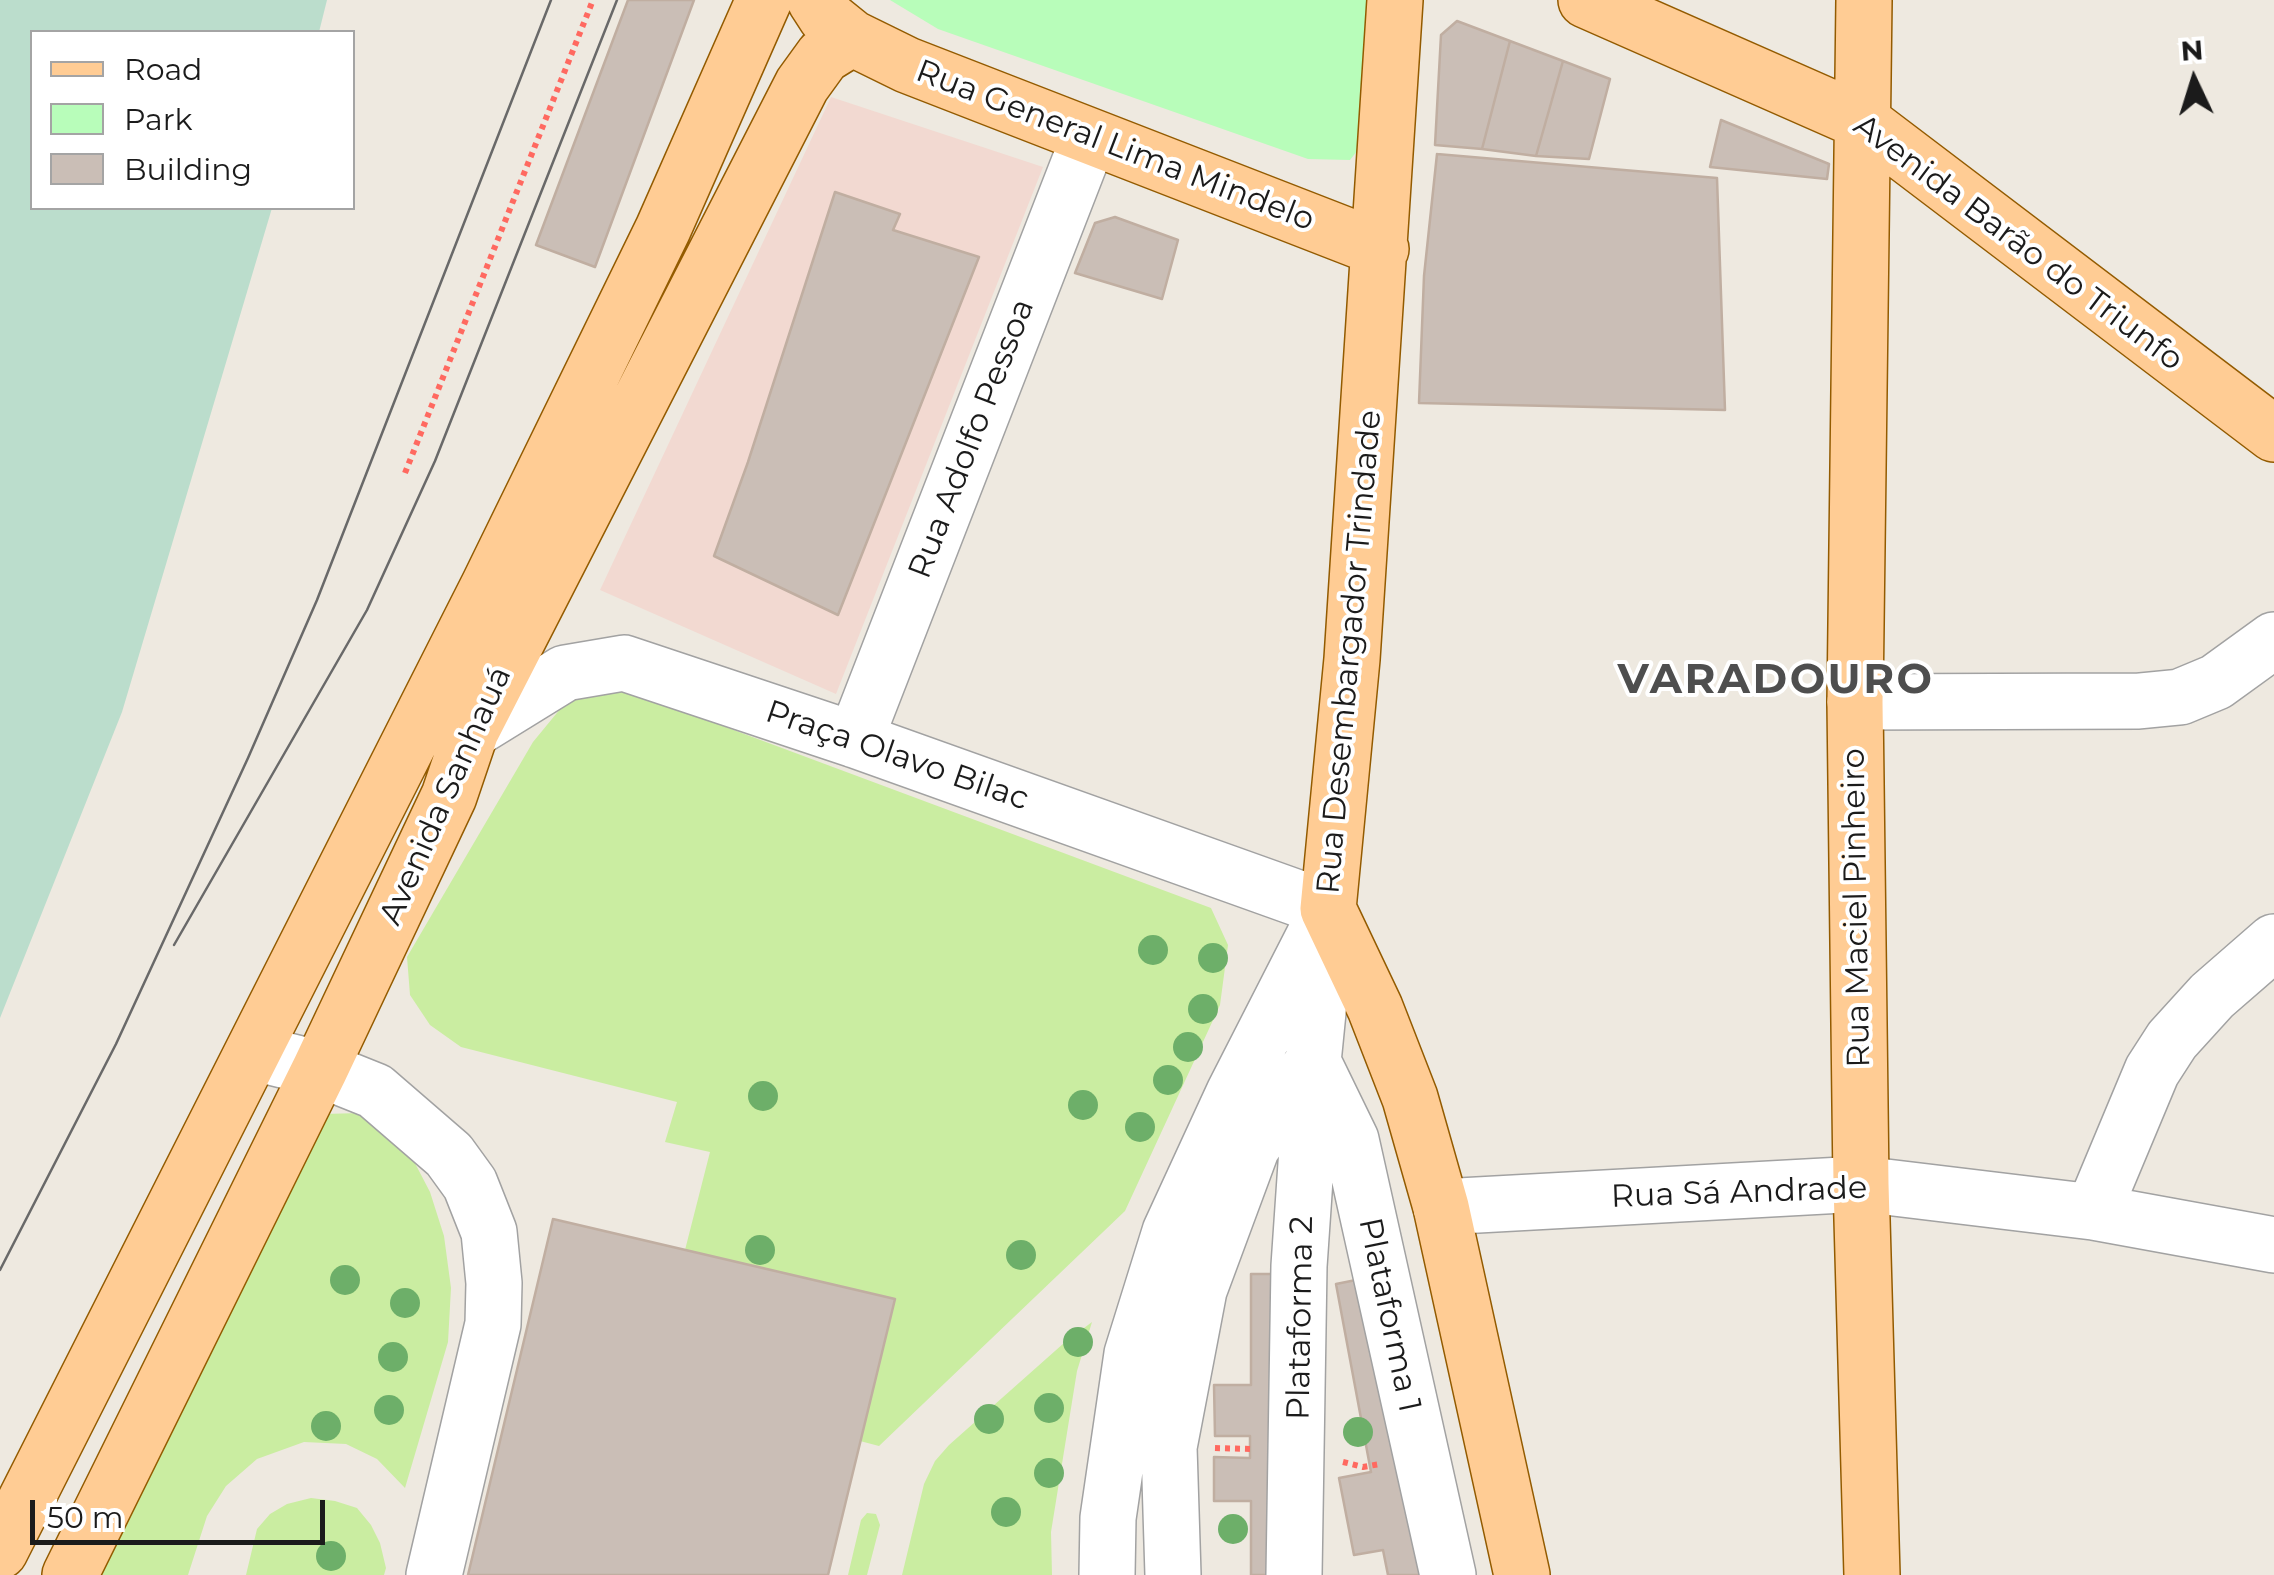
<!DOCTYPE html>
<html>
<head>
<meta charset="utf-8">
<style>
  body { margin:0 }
  #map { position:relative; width:2274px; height:1575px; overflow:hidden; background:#eee9e0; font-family:Montserrat,sans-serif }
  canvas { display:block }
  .legend { position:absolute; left:30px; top:30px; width:325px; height:180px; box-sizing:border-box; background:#fff; border:2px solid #a4a4a4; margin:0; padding:12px 18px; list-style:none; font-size:30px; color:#1b1b1b }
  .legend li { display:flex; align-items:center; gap:20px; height:50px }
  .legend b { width:50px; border:2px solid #a4a4a4 }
  .north { position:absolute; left:2144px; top:30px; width:100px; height:100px; -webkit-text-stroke:8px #fff; paint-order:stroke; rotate:356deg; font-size:28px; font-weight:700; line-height:40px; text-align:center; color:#1b1b1b }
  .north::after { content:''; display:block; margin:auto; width:35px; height:45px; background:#1b1b1b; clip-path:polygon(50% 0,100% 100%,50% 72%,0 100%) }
  .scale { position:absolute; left:30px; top:1500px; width:295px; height:45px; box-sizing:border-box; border:5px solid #1b1b1b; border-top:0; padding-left:12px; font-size:30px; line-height:35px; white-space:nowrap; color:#1b1b1b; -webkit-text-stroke:8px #fff; paint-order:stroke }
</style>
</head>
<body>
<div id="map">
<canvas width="2274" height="1575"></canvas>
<ul class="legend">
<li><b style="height:12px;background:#ffcc94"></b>Road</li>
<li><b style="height:28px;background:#b8fdba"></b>Park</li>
<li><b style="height:28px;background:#cabeb6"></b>Building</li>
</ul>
<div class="north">N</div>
<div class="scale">50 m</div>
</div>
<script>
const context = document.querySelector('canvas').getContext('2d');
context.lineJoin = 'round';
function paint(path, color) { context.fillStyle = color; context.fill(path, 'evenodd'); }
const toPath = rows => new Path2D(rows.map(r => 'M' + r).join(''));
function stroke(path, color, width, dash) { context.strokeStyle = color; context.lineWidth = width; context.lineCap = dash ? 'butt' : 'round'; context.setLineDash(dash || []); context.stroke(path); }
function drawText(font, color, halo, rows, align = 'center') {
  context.font = font + ' Montserrat,sans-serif'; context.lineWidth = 8; context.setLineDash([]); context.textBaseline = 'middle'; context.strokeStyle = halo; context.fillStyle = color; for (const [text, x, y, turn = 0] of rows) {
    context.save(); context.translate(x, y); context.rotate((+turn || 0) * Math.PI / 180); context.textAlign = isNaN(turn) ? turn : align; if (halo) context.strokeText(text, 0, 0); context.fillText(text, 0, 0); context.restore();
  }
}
const military = toPath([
  [831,97,1043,167,836,694,600,590]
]);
const grass = toPath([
  [605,682,1211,908,1228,945,1220,1005,1125,1211,879,1446,860,1441,685,1250,710,1152,665,1142,677,1102,461,1047,430,1025,410,995,407,957,533,742,570,697],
  [360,1113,406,1146,430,1192,444,1236,451,1288,448,1342,405,1488,377,1459,346,1444,304,1442,257,1459,226,1486,207,1516,188,1575,89,1575,324,1114],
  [1092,1322,1077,1371,1051,1532,1052,1575,902,1575,924,1484,935,1461,949,1445,1064,1343],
  [311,1498,335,1501,357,1508,371,1525,380,1543,386,1568,384,1575,246,1575,257,1529,270,1514,287,1504],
  [867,1513,876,1514,880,1525,867,1575,848,1575,861,1520]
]);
const wetland = toPath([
  [0,0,327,0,319,32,32,32,32,208,272,208,122,712,0,1018]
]);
const park = toPath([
  [890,0,1382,0,1373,131,1350,160,1308,159,938,29]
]);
const building = toPath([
  [628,0,694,0,595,267,536,245,628,0],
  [1457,21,1510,41,1482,149,1435,145,1441,35,1457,21],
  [1510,41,1563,61,1536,156,1482,149,1510,41],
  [1563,61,1610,79,1589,159,1536,156,1563,61],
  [1721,120,1829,164,1827,179,1710,167,1721,120],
  [1437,154,1717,178,1725,410,1419,403,1424,276,1437,154],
  [835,192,900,214,893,230,979,257,838,615,714,556,748,462,835,192],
  [1115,217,1178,240,1162,299,1075,273,1095,223,1115,217],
  [553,1219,895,1299,828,1575,468,1575,553,1219],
  [1251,1274,1282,1274,1282,1575,1251,1575,1251,1501,1214,1501,1214,1457,1250,1458,1250,1436,1215,1436,1214,1385,1251,1385,1251,1274],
  [1371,1277,1428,1575,1388,1575,1383,1550,1354,1555,1339,1478,1371,1472,1336,1284,1371,1277]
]);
const path = toPath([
  [405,473,593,0],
  [1215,1448,1252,1449],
  [1343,1462,1363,1467,1380,1464]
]);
const minor = toPath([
  [1855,702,2139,701,2180,697,2216,682,2274,640],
  [471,731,565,673,624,663,855,740,1328,909],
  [855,740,1089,138],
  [255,1053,320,1069,375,1091,449,1155,470,1184,489,1232,494,1283,493,1324,434,1575],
  [1314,1064,1351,1140,1448,1575],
  [1441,1207,1861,1184,2093,1212,2274,1245],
  [2093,1212,2152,1071,2172,1040,2212,996,2274,942],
  [1107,1575,1108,1518,1132,1354,1170,1232,1234,1093,1328,909],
  [1173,1575,1169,1447,1199,1290,1252,1147,1313,1062],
  [1294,1575,1299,1266,1313,1062,1325,942]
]);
const major = toPath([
  [815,0,826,17,852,38,907,65,1381,249],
  [1395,0,1352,659,1328,909,1375,1008,1410,1098,1441,1207,1522,1575],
  [1586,0,1863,122,2274,434],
  [1864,0,1855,702,1861,1184,1872,1575],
  [0,1551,489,585,663,229,764,0],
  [70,1575,320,1069,449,796,471,731,802,85,823,56,852,38]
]);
const tram = toPath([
  [174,945,367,610,435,461,617,0],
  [0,1270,116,1044,248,758,317,600,551,0]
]);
const trees = [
  [1153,950],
  [1213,958],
  [1203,1009],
  [1188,1047],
  [1168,1080],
  [763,1096],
  [1083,1105],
  [1140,1127],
  [760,1250],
  [1021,1255],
  [345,1280],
  [405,1303],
  [1078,1342],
  [393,1357],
  [1049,1408],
  [389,1410],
  [989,1419],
  [326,1426],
  [1358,1432],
  [1049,1473],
  [1006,1512],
  [1233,1529],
  [331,1556]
];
const streetNames = [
  ["Rua General Lima Mindelo",1115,146,21],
  ["Avenida Barão do Triunfo",2018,243,37],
  ["Rua Adolfo Pessoa",972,439,-69],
  ["Rua Desembargador Trindade",1350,652,-85],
  ["Praça Olavo Bilac",897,756,19],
  ["Avenida Sanhauá",446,796,-66],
  ["Rua Maciel Pinheiro",1857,908,-91],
  ["Rua Sá Andrade",1739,1193,-2],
  ["Plataforma 1",1389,1315,78],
  ["Plataforma 2",1301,1318,-89]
];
const districtNames = [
  ["VARADOURO",1776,681]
];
paint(military, '#f2d9d1');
paint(grass, '#caeda1');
paint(wetland, '#bdc');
paint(park, '#b8fdba');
paint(building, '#cabeb6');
stroke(building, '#c0aea1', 2.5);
stroke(minor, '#a2a2a2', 58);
stroke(major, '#935b00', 58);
stroke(path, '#ff6960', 6, [5, 5]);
stroke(minor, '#fff', 55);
stroke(major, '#ffcc94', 55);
stroke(tram, '#696969', 2.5);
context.fillStyle = '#6daf69';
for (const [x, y] of trees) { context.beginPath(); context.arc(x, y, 15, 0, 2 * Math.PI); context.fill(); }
drawText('32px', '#1b1b1b', '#fff', streetNames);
context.letterSpacing = '2.5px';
drawText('bold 42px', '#4e4e4e', '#fff', districtNames);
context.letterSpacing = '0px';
</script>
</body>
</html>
